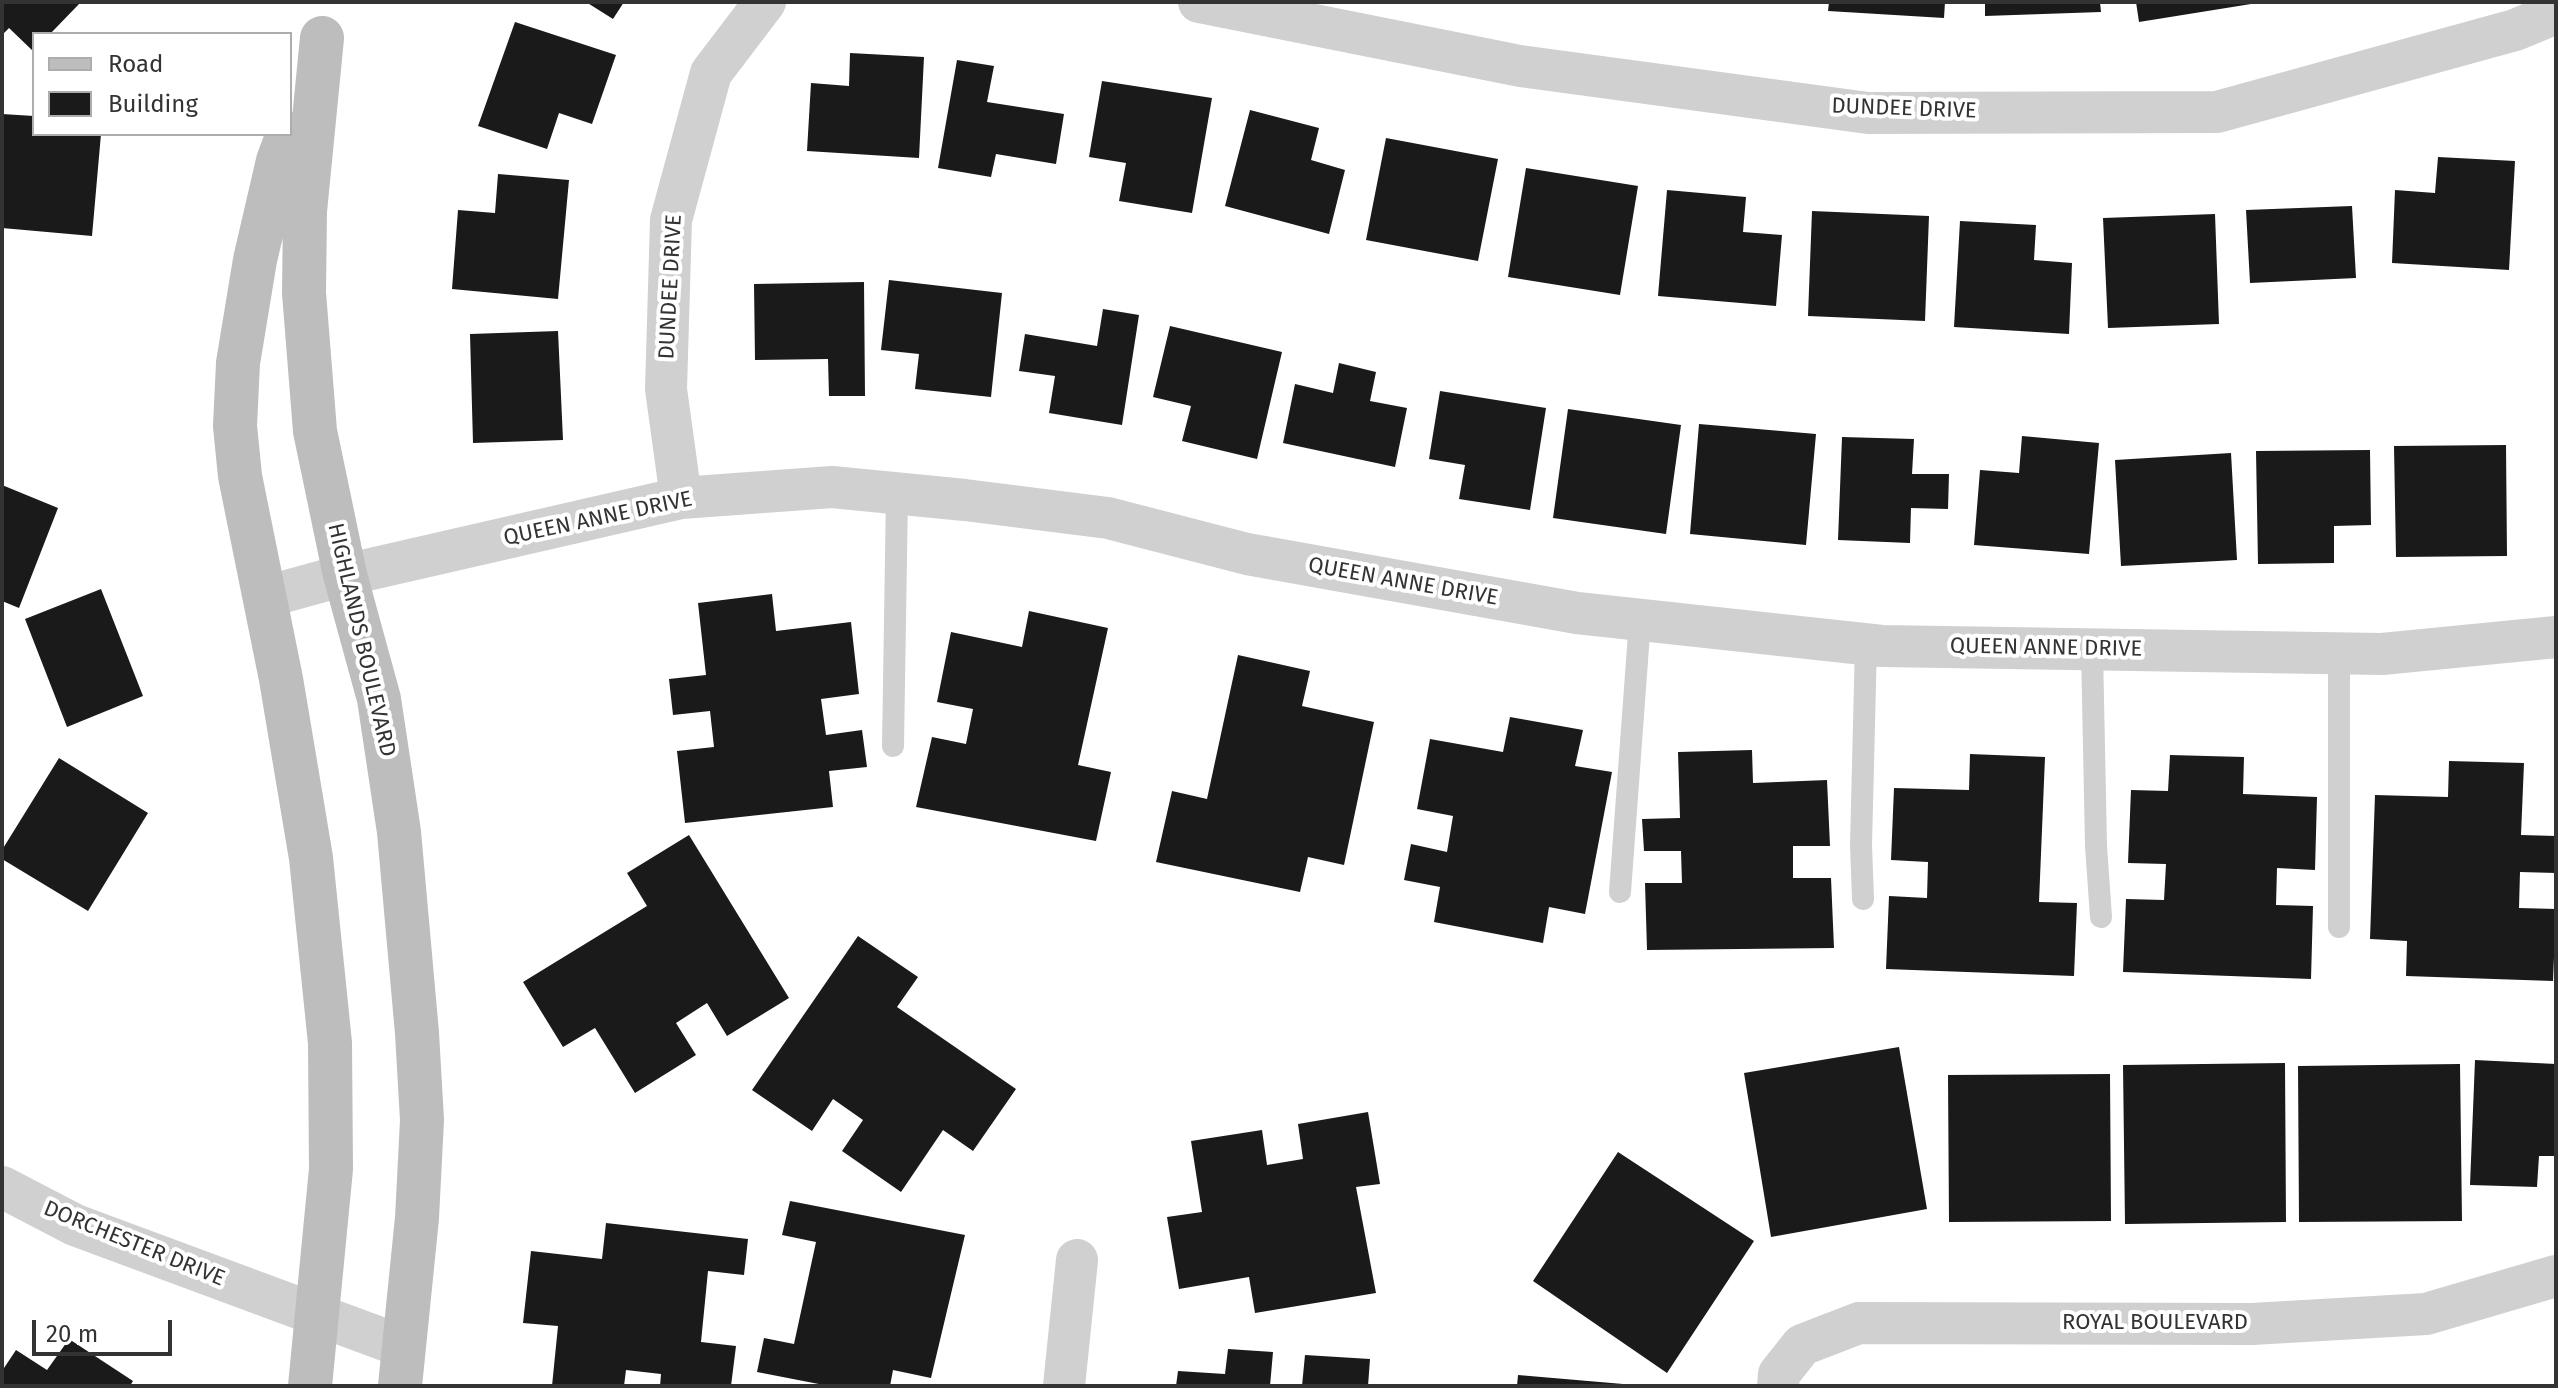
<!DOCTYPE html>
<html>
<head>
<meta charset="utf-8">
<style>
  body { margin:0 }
  #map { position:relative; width:2558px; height:1388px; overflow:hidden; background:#fff; font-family:"Fira Sans",sans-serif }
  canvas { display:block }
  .frame { position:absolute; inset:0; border:4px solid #333; pointer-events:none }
  .legend { position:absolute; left:32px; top:32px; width:260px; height:104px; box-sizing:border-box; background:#fff; border:2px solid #adadad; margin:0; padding:10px 14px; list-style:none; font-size:24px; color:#333 }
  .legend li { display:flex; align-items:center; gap:16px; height:40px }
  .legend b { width:40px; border:2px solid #adadad }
  .scale { position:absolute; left:32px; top:1320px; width:140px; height:36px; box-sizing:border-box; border:4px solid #333; border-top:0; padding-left:10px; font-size:24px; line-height:28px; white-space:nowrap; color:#333; -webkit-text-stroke:6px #fff; paint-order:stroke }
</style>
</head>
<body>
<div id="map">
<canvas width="2558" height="1388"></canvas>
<div class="frame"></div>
<ul class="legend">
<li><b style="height:10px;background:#bdbdbd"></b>Road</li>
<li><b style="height:22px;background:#1a1a1a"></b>Building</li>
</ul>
<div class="scale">20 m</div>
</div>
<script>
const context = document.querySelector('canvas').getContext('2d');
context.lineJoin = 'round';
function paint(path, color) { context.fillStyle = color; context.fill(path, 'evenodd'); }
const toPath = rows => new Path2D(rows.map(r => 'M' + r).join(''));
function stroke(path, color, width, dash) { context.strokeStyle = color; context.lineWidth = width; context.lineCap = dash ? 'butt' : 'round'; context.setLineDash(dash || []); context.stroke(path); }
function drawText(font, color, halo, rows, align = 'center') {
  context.font = font + ' "Fira Sans",sans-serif'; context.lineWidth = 8; context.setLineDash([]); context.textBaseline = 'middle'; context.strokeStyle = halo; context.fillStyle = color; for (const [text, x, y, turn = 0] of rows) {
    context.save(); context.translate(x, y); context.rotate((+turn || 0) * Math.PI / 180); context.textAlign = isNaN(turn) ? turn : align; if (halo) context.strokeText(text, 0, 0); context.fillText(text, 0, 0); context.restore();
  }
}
const building = toPath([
  [2,2,81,2,50,34,34,34,34,52,9,28,2,35],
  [586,2,624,2,613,19],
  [1829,2,1945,2,1944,18,1828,11],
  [1985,2,2100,2,2101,12,1985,16],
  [2136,2,2251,2,2251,4,2139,22],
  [515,22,616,55,592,124,559,113,547,149,478,126],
  [850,53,924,57,919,158,807,151,811,83,849,86],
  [957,60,994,66,987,102,1064,114,1056,164,996,154,991,177,938,168],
  [1102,81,1212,98,1192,213,1119,201,1126,163,1089,157],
  [1250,110,1319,128,1311,160,1345,170,1329,234,1225,206],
  [2,114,34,116,34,134,101,134,92,236,2,228],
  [1386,138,1498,159,1478,261,1366,240],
  [2438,157,2515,161,2509,270,2392,263,2395,190,2435,193],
  [1526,168,1638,186,1620,295,1508,277],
  [498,174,569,180,558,299,452,289,458,210,495,213],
  [1667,190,1746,197,1743,232,1782,235,1776,306,1658,296],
  [2352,206,2356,278,2250,283,2246,210],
  [1812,211,1929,216,1925,321,1808,316],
  [2215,214,2219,324,2108,328,2103,218],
  [1960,221,2036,225,2034,260,2072,263,2069,334,1954,327],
  [889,280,1002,293,991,397,915,389,919,354,881,350],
  [864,282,865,396,829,396,828,359,755,360,754,284],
  [1103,309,1139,315,1122,425,1049,413,1055,376,1019,371,1025,334,1097,346],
  [1170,326,1282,352,1257,459,1182,441,1191,406,1153,397],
  [558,331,563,440,473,443,470,334],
  [1339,363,1376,372,1370,401,1407,408,1395,467,1283,443,1295,384,1333,393],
  [1440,391,1546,408,1530,510,1459,499,1465,465,1429,459],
  [1568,409,1681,425,1666,534,1553,518],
  [1699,424,1816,434,1806,545,1690,534],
  [2022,436,2099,443,2089,554,1974,545,1980,470,2019,473],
  [1842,437,1914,439,1912,474,1949,474,1948,509,1911,508,1910,543,1838,540],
  [2506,445,2507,556,2396,557,2394,446],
  [2370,450,2371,525,2334,526,2334,563,2258,564,2256,451],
  [2231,453,2237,560,2121,566,2115,460],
  [2,485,58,508,19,608,2,601],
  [101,589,143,696,67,727,25,619],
  [772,594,776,631,851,622,859,694,821,699,826,735,862,730,867,767,829,771,833,807,685,823,677,751,714,747,710,711,673,715,669,679,706,675,698,603],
  [1029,611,1108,628,1078,765,1111,772,1096,841,916,807,932,737,966,744,973,709,937,702,951,632,1022,647],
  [1238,655,1310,671,1302,706,1374,722,1344,865,1308,857,1300,892,1156,862,1172,791,1207,799],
  [1510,717,1583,730,1575,766,1612,772,1585,914,1549,907,1543,943,1434,922,1440,887,1404,880,1411,844,1447,852,1453,816,1417,809,1430,739,1503,752],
  [1752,750,1753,783,1827,780,1830,846,1793,846,1793,878,1831,878,1834,948,1647,950,1645,883,1682,883,1681,851,1644,851,1642,819,1680,818,1678,752],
  [1970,754,2045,757,2039,902,2077,903,2074,976,1886,969,1889,896,1927,898,1928,862,1891,860,1894,788,1969,790],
  [2170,755,2244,757,2243,794,2317,797,2315,870,2277,868,2276,905,2313,906,2311,979,2123,972,2126,899,2164,900,2166,864,2128,863,2131,790,2168,791],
  [59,758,148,813,88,911,2,859,2,850],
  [2449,761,2524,763,2521,835,2556,836,2556,873,2520,872,2519,908,2556,909,2553,981,2406,976,2407,941,2370,939,2375,795,2448,797],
  [689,835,789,998,727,1036,707,1003,676,1023,696,1055,635,1093,595,1028,563,1047,523,982,647,906,627,873],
  [858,936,918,977,897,1007,1016,1089,973,1151,943,1130,901,1192,842,1151,863,1120,833,1099,812,1131,752,1090],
  [1899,1047,1927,1209,1771,1237,1744,1073],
  [2475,1060,2556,1064,2556,1156,2539,1156,2537,1187,2470,1185],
  [2285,1063,2286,1222,2125,1224,2123,1065],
  [2460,1064,2462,1221,2299,1222,2298,1066],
  [2110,1074,2111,1221,1949,1222,1948,1075],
  [1368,1112,1380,1184,1356,1187,1376,1293,1255,1313,1249,1277,1179,1289,1167,1217,1202,1212,1191,1141,1262,1130,1267,1165,1303,1159,1298,1124],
  [1618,1152,1754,1241,1667,1373,1533,1281],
  [790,1201,965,1235,931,1378,893,1370,890,1386,829,1386,757,1372,764,1338,794,1344,816,1242,782,1235],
  [606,1223,748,1239,744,1275,708,1271,701,1342,736,1346,731,1386,660,1386,661,1374,626,1370,624,1386,552,1386,558,1326,523,1323,531,1251,602,1259],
  [69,1339,133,1381,130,1386,2,1386,2,1371,16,1350,47,1370],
  [1228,1349,1273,1352,1270,1386,1176,1386,1178,1371,1225,1374],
  [1305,1355,1370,1359,1368,1386,1302,1386],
  [1518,1375,1623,1384,1623,1386,1517,1386]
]);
const lane = toPath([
  [2092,649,2096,846,2101,917],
  [893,746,897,494],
  [1620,892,1640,620],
  [1863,899,1861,845,1866,644],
  [2339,927,2339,653]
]);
const street = toPath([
  [1199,2,1520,66,1868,113,2217,112,2515,30,2556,13],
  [681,498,666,389,671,220,711,73,765,2],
  [265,597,345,575,681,498,832,487,965,500,1108,518,1247,554,1577,613,1882,646,2382,654,2556,637],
  [2,1187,75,1225,404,1347],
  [1064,1386,1077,1260],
  [1778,1386,1779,1374,1802,1345,1859,1323,2252,1324,2426,1314,2556,1276]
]);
const secondary = toPath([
  [322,38,305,211,304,293,315,431,345,575,379,699,399,832,417,1033,422,1120,417,1218,400,1386],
  [288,134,278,161,255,260,238,363,235,426,240,476,281,679,311,858,330,1043,331,1169,310,1386]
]);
const streetNames = [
  ["DUNDEE DRIVE",1904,109,2],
  ["DUNDEE DRIVE",671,287,-87],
  ["QUEEN ANNE DRIVE",598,519,-12],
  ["QUEEN ANNE DRIVE",1403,582,10],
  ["HIGHLANDS BOULEVARD",361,640,77],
  ["QUEEN ANNE DRIVE",2046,648,1],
  ["DORCHESTER DRIVE",134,1244,22],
  ["ROYAL BOULEVARD",2155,1323]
];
paint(building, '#1a1a1a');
stroke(lane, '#d0d0d0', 22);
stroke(street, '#d0d0d0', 42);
stroke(secondary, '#bdbdbd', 44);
drawText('22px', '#333', '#fff', streetNames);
</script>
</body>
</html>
